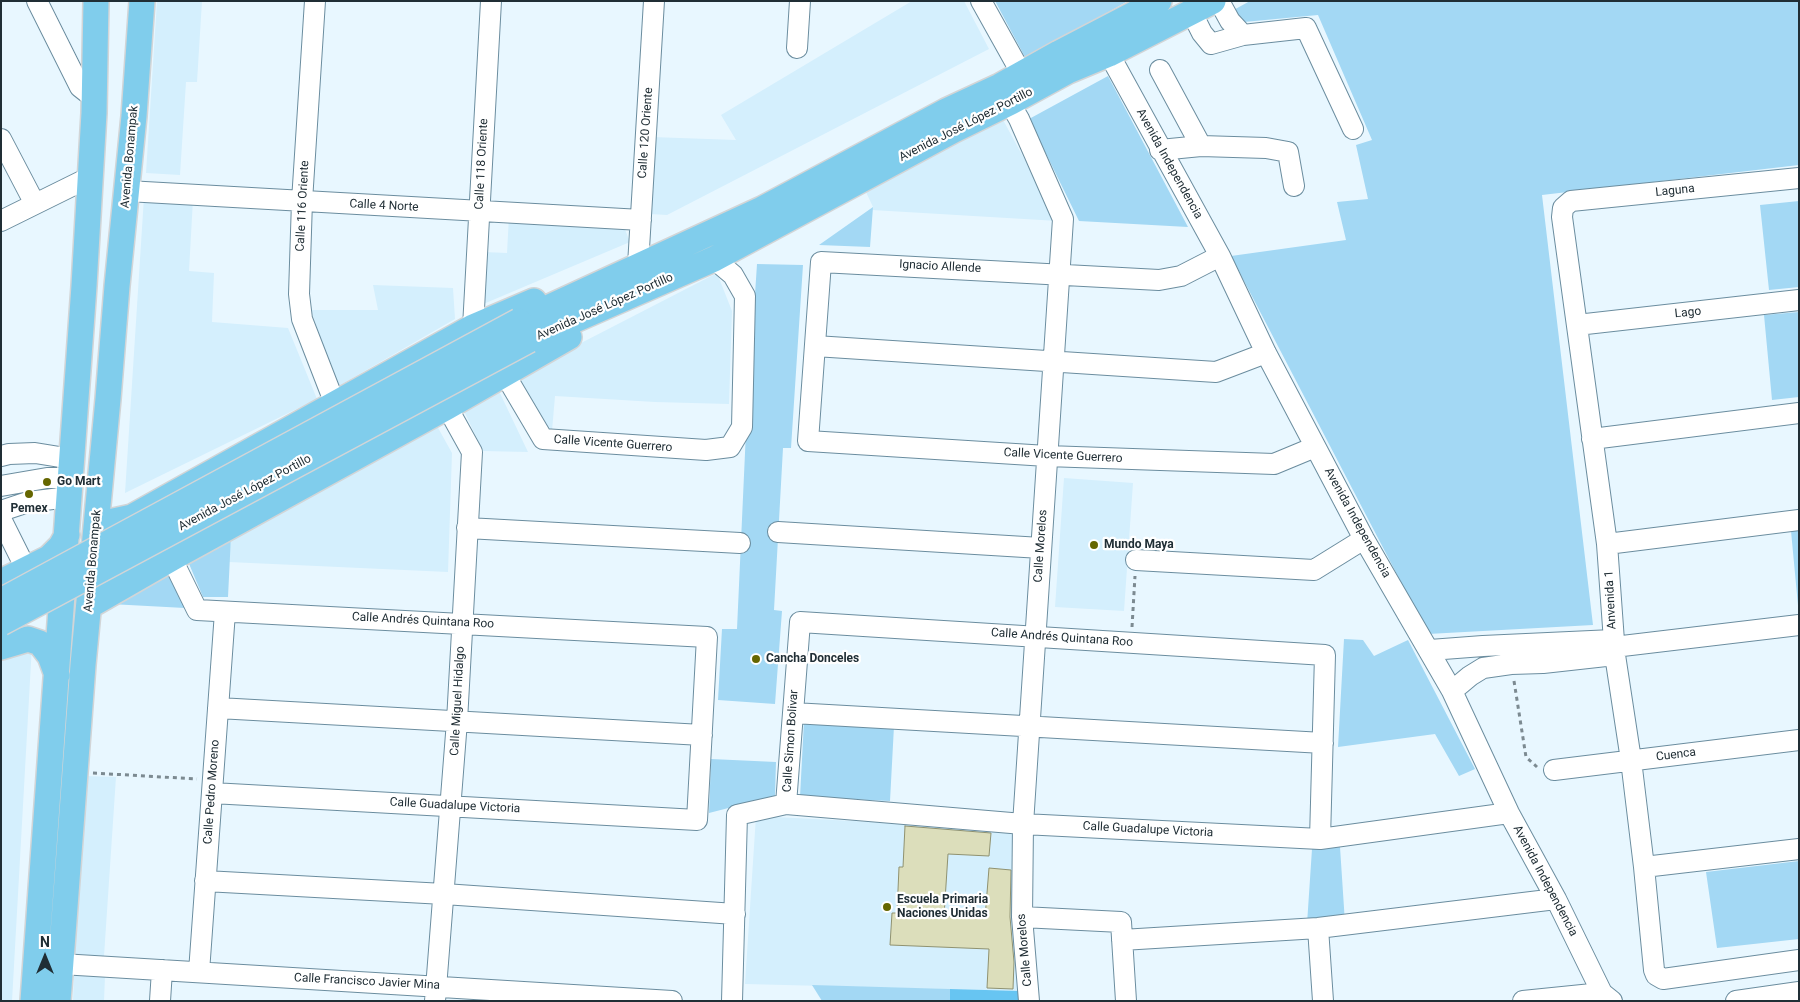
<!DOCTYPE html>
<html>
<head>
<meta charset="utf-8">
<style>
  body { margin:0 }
  #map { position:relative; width:1800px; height:1002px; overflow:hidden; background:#e8f7ff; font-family:Roboto,sans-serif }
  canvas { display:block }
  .frame { position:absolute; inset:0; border:2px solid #202e35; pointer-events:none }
  .north { position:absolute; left:20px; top:932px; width:50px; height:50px; -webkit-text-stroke:4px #fff; paint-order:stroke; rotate:0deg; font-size:14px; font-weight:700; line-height:20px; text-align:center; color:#202e35 }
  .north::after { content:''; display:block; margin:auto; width:18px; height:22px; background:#202e35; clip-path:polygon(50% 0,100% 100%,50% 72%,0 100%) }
</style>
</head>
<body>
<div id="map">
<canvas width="1800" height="1002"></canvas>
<div class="frame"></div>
<div class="north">N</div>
</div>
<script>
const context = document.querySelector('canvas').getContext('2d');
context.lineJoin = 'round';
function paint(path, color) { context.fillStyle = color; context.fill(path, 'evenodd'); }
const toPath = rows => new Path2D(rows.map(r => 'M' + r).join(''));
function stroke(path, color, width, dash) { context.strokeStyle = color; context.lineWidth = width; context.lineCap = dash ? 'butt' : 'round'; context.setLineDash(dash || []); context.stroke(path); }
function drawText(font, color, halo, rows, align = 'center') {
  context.font = font + ' Roboto,sans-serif'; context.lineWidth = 4.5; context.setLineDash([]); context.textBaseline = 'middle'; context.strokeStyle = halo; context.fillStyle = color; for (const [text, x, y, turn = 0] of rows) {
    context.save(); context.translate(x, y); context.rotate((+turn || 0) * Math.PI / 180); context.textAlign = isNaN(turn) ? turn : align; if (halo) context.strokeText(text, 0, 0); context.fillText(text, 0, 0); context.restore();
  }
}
const built = toPath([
  [157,1,202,1,197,82,186,82,180,175,146,173],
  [912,1,964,1,989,49,667,215,650,214,652,137,736,140,721,115],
  [1002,118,1058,221,872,210,873,207,866,192],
  [144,197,193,199,189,271,214,273,212,322,288,328,317,399,125,493],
  [509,216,622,222,630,242,481,305,484,252,507,253],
  [717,273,732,311,729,404,655,402,555,396,552,431,545,430,517,376],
  [373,285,453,288,455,319,337,387,311,310,378,310],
  [498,389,528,452,483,451,463,409],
  [437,426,452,453,448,572,229,562,231,536],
  [1064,478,1133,483,1124,611,1055,607],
  [32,645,12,1001,1,1001,1,659],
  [85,776,116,777,104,956,74,954],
  [756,816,1029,830,1021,991,745,984],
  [74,974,105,976,104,1001,73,1001]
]);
const green = toPath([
  [995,1,1128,1,1026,59],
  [1250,1,1799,1,1799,165,1542,195,1593,625,1428,634,1231,256,1346,240,1337,202,1368,199,1356,145,1372,140,1318,15,1223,24,1219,18],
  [1108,76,1188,227,1079,221,1029,119],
  [1799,201,1799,287,1769,290,1760,205],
  [873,207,870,247,819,245],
  [757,264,803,265,791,448,783,448,774,610,782,611,775,704,718,700,722,629,737,629,746,431],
  [1799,312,1799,397,1772,400,1764,315],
  [1799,530,1799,616,1791,531],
  [231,536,228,597,203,597,187,559],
  [169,570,185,608,110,604],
  [1344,639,1363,640,1374,656,1408,640,1475,769,1459,776,1435,734,1338,747],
  [804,721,894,726,890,801,800,797],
  [711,759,776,762,775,796,709,813],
  [1340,847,1345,923,1307,924,1312,849],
  [1799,861,1799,939,1717,948,1706,872],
  [812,985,950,989,950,1001,822,1001]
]);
const water = toPath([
  [950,989,1021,991,1020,1001,950,1001]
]);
const building = toPath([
  [905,826,991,833,989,856,948,854,944,916,985,918,989,868,1011,870,1010,917,1014,962,1013,989,987,988,989,949,890,945,892,913,897,913,899,867,903,867,905,826]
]);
const path = toPath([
  [1132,627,1135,576],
  [1514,681,1526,757,1537,767],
  [93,773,197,779]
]);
const minor = toPath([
  [37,1,80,87,94,98],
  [315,1,302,201,299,294,302,319,335,404],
  [981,1,1029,87],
  [1219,1,1230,21,1243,35],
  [1192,13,1202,33,1211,44,1243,35,1306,28,1353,129],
  [797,48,800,1],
  [1109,54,1220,256,1266,353,1364,539,1452,691,1509,813,1556,899,1602,993,1612,1001],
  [1160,70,1201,146],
  [1002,90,1019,119,1063,219,1023,824,1022,917,1029,1001],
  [1,139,35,204],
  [1160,150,1201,146,1266,148,1288,152,1294,186],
  [1799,178,1571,201,1563,208,1562,217,1607,544,1615,655,1631,760,1644,867,1654,970,1656,975,1663,979,1799,960],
  [127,191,641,220],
  [1,221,90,177],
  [1220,256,1181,276,1159,280,821,262,808,441,1047,456,1274,464,1315,447],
  [638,265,654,1],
  [1577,325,1799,300],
  [473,327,491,1],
  [815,346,1216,372,1266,353],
  [504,373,543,439,706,450,730,447,742,427,745,296,733,275,714,259],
  [1592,439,1799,413],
  [1,456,9,454,35,453,72,459],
  [1,486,47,478,71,478],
  [1,511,28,502,69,497],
  [1,519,26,569],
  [467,528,740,543],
  [778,532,1041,548],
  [1607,544,1799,520],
  [172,559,197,610,707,637,697,820,212,793],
  [1136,560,1314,570,1364,539],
  [1614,647,1799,625],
  [1430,650,1483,646,1613,640],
  [1452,691,1470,676,1483,668,1511,664,1543,663,1615,655],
  [218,708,702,735],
  [793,713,1323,743],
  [1554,770,1799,740],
  [786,804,800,622,1325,655,1320,839],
  [1644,867,1799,849],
  [205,881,444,894,735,914],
  [1022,917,1121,922,1126,1001],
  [1318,928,1323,1001],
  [1122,940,1318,928,1556,899],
  [61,964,672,1001],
  [199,972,225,612],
  [160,1001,162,970],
  [435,1001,457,721,472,452,447,407],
  [732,1001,737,815,786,804,1023,824,1320,839,1509,813],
  [1523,1001,1602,993],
  [1736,1001,1799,992]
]);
const major = toPath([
  [519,321,762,209,946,111,1000,86,1059,53,1159,1],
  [529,340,714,259,954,130,1011,102,1068,71,1109,54,1213,1],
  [97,520,109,522,132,517,473,327,534,301],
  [1,582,49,558,61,546,67,535],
  [89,606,176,556,447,407,569,337],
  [1,647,28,639,40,643,50,656,57,675],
  [33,1001,84,286,94,113,96,1],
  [58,1001,83,665,108,399,117,286,134,116,142,1]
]);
const majorBridge = toPath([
  [1,601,519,321],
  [1,623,529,340]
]);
const markers = [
  [47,482,5,"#656600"],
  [29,494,5,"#656600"],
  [1094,545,5,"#656600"],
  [756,659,5,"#656600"],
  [887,907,5,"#656600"]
];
const streetNames = [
  ["Avenida José López Portillo",966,125,-27],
  ["Calle 120 Oriente",646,133,-86],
  ["Avenida Bonampak",130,157,-85],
  ["Calle 118 Oriente",482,164,-87],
  ["Avenida Independencia",1169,164,61],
  ["Laguna",1675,191,-6],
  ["Calle 116 Oriente",303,206,-87],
  ["Calle 4 Norte",384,206,3],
  ["Ignacio Allende",940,267,3],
  ["Avenida José López Portillo",605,307,-24],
  ["Lago",1688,313,-6],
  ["Calle Vicente Guerrero",613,444,4],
  ["Calle Vicente Guerrero",1063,456,3],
  ["Avenida José López Portillo",245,493,-28],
  ["Avenida Independencia",1357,523,61],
  ["Calle Morelos",1041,546,-86],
  ["Avenida Bonampak",93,561,-85],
  ["Anvenida 1",1611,600,-93],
  ["Calle Andrés Quintana Roo",423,621,3],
  ["Calle Andrés Quintana Roo",1062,638,4],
  ["Calle Miguel Hidalgo",458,701,-87],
  ["Calle Simon Bolivar",791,741,-86],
  ["Cuenca",1676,755,-7],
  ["Calle Pedro Moreno",212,792,-86],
  ["Calle Guadalupe Victoria",455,806,3],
  ["Calle Guadalupe Victoria",1148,830,3],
  ["Avenida Independencia",1545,881,62],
  ["Calle Morelos",1025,950,-95],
  ["Calle Francisco Javier Mina",367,982,3]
];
const poiNames = [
  ["Go Mart",57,482],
  ["Pemex",29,509,"center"],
  ["Mundo Maya",1104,545],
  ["Cancha Donceles",766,659],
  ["Escuela Primaria",897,900],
  ["Naciones Unidas",897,914]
];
paint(built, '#d4effd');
paint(green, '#a3d8f4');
paint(water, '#67c5f2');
paint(building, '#dcdebb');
stroke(building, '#909270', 1);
stroke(minor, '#6b8d9f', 22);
stroke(major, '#d2d5d7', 28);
stroke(path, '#7c8a91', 3, [4, 4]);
stroke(minor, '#fff', 20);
stroke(major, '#80cdec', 25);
stroke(majorBridge, '#d2d5d7', 28, []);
stroke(majorBridge, '#80cdec', 25);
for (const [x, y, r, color] of markers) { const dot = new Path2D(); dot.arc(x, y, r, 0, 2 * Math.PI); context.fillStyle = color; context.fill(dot); stroke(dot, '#fff', 2); }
drawText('12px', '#202e35', '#fff', streetNames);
drawText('bold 12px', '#202e35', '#fff', poiNames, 'left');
</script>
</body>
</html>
